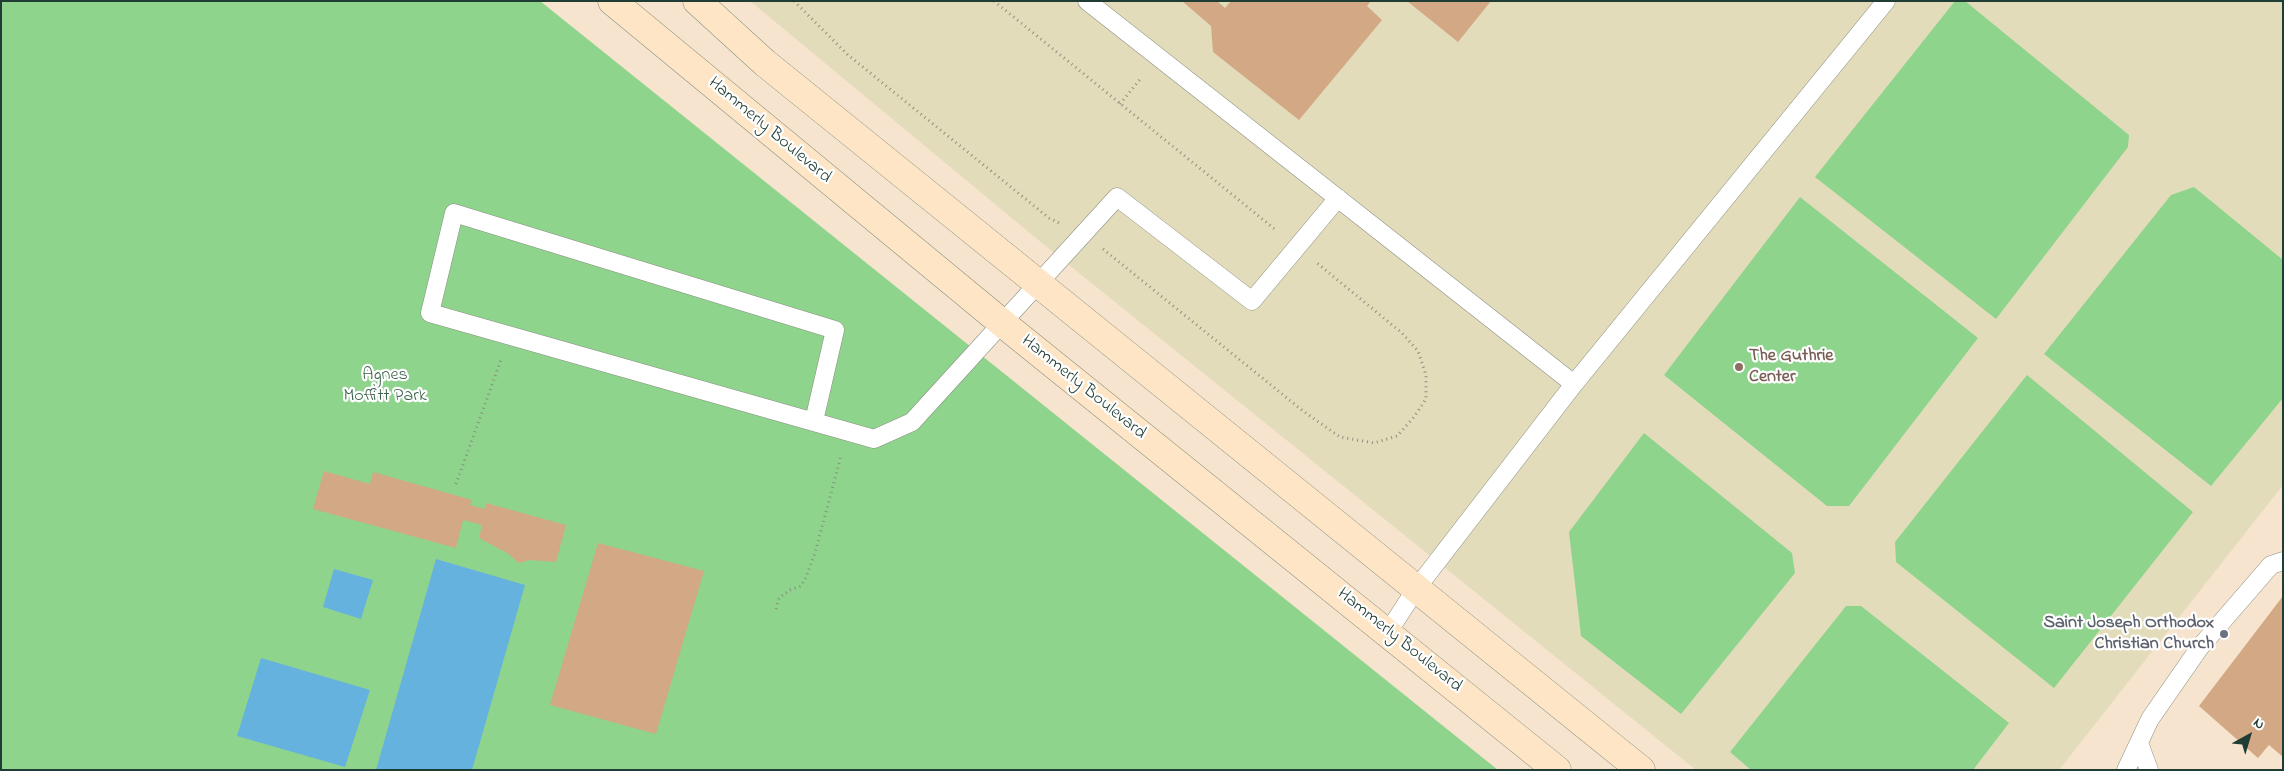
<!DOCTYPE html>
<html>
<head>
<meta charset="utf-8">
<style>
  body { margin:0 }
  #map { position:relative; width:2284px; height:771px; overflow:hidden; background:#f6e4ce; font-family:"Indie Flower",sans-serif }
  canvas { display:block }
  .frame { position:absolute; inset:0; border:2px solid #1f3d34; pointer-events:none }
  .north { position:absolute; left:2224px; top:711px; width:50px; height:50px; -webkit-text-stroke:4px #fff; paint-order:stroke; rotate:39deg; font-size:14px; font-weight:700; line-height:20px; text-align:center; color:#1f3d34 }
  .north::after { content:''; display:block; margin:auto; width:18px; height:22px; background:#1f3d34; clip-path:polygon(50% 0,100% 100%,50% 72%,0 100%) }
</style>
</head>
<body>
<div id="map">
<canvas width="2284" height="771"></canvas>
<div class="frame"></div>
<div class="north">N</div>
</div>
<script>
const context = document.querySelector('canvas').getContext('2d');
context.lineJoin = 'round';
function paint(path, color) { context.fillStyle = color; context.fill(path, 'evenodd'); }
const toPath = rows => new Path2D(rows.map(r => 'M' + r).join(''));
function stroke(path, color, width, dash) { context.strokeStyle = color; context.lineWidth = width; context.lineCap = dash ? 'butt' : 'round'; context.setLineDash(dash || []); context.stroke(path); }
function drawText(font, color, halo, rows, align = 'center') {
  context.font = font + ' "Indie Flower",sans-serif'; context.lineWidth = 4.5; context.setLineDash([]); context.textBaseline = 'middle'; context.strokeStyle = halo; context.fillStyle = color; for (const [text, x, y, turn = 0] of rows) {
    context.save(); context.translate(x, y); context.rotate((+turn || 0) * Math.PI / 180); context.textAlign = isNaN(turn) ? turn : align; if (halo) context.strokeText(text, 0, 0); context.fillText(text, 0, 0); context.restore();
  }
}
const built = toPath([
  [750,1,2283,1,2283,485,2059,770,1696,770,1048,248]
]);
const green = toPath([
  [1,1,540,1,1498,770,1,770],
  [1955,1,1965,1,2129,135,2128,147,1996,319,1815,177],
  [2194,187,2283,260,2283,398,2211,486,2044,354,2171,195],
  [1800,197,1978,338,1849,506,1827,506,1664,375],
  [2027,375,2193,512,2054,688,1896,562,1895,542],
  [1644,433,1792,553,1795,573,1681,714,1581,636,1569,532],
  [1846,606,1861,606,2009,723,1973,770,1751,770,1730,752]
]);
const water = toPath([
  [436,559,525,585,472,770,376,770],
  [334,569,373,580,361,619,323,607],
  [261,658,370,690,345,767,237,736]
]);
const building = toPath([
  [1182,1,1217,1,1225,8,1231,1,1371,1,1367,6,1382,20,1299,120,1213,52,1211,26],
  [1407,1,1491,1,1458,42],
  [324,471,370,484,373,472,472,500,470,505,485,509,486,503,566,525,556,562,530,560,519,563,507,553,479,538,482,525,463,520,456,548,313,509],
  [598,543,704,571,656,734,550,705],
  [2283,596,2283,757,2269,745,2258,758,2199,706]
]);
const path = toPath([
  [794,1,848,55,1049,218,1059,223],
  [994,1,1277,231],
  [1120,104,1142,77],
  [1103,249,1303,411,1340,437,1374,443,1397,436,1414,417,1426,399,1426,375,1418,351,1402,333,1317,263],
  [456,484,501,360],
  [776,609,779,598,790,590,801,586,806,577,815,553,841,456]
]);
const service = toPath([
  [1087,1,1574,384,1886,1],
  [814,421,835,330,454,213,430,313,874,439,912,422,1117,197,1252,301,1338,198],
  [1388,632,1416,589,1574,384],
  [2139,743,2149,770],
  [2126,770,2150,719,2200,647,2271,565,2283,561]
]);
const secondary = toPath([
  [612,1,1001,322,1557,770],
  [697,1,765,63,1641,770]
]);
const markers = [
  [1739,367,5,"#8d6e63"],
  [2224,634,5,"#6b7280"]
];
const streetNames = [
  ["Hammerly Boulevard",769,131,40],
  ["Hammerly Boulevard",1083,388,39],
  ["Hammerly Boulevard",1399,641,39]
];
const educationNames = [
  ["The Guthrie",1749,357],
  ["Center",1749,378]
];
const parkNames = [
  ["Agnes",385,376],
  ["Moffitt Park",385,397]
];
const worshipNames = [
  ["Saint Joseph Orthodox",2214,624],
  ["Christian Church",2214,645]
];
paint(built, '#e3dcba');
paint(green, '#8ed48d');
paint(water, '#66b2df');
paint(building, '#d3a884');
stroke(service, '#8a9081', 19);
stroke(secondary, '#8a9081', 29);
stroke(path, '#8a9081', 3, [1, 4]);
stroke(service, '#fff', 18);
stroke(secondary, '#fde5c5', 28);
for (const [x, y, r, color] of markers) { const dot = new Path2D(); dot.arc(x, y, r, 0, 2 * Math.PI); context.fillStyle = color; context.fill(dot); stroke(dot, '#fff', 2); }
drawText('18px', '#1f3d34', '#fff', streetNames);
drawText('bold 18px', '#785e54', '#fff', educationNames, 'left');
drawText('18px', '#3b634a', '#fff', parkNames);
drawText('bold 18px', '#5b616d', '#fff', worshipNames, 'right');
</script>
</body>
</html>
